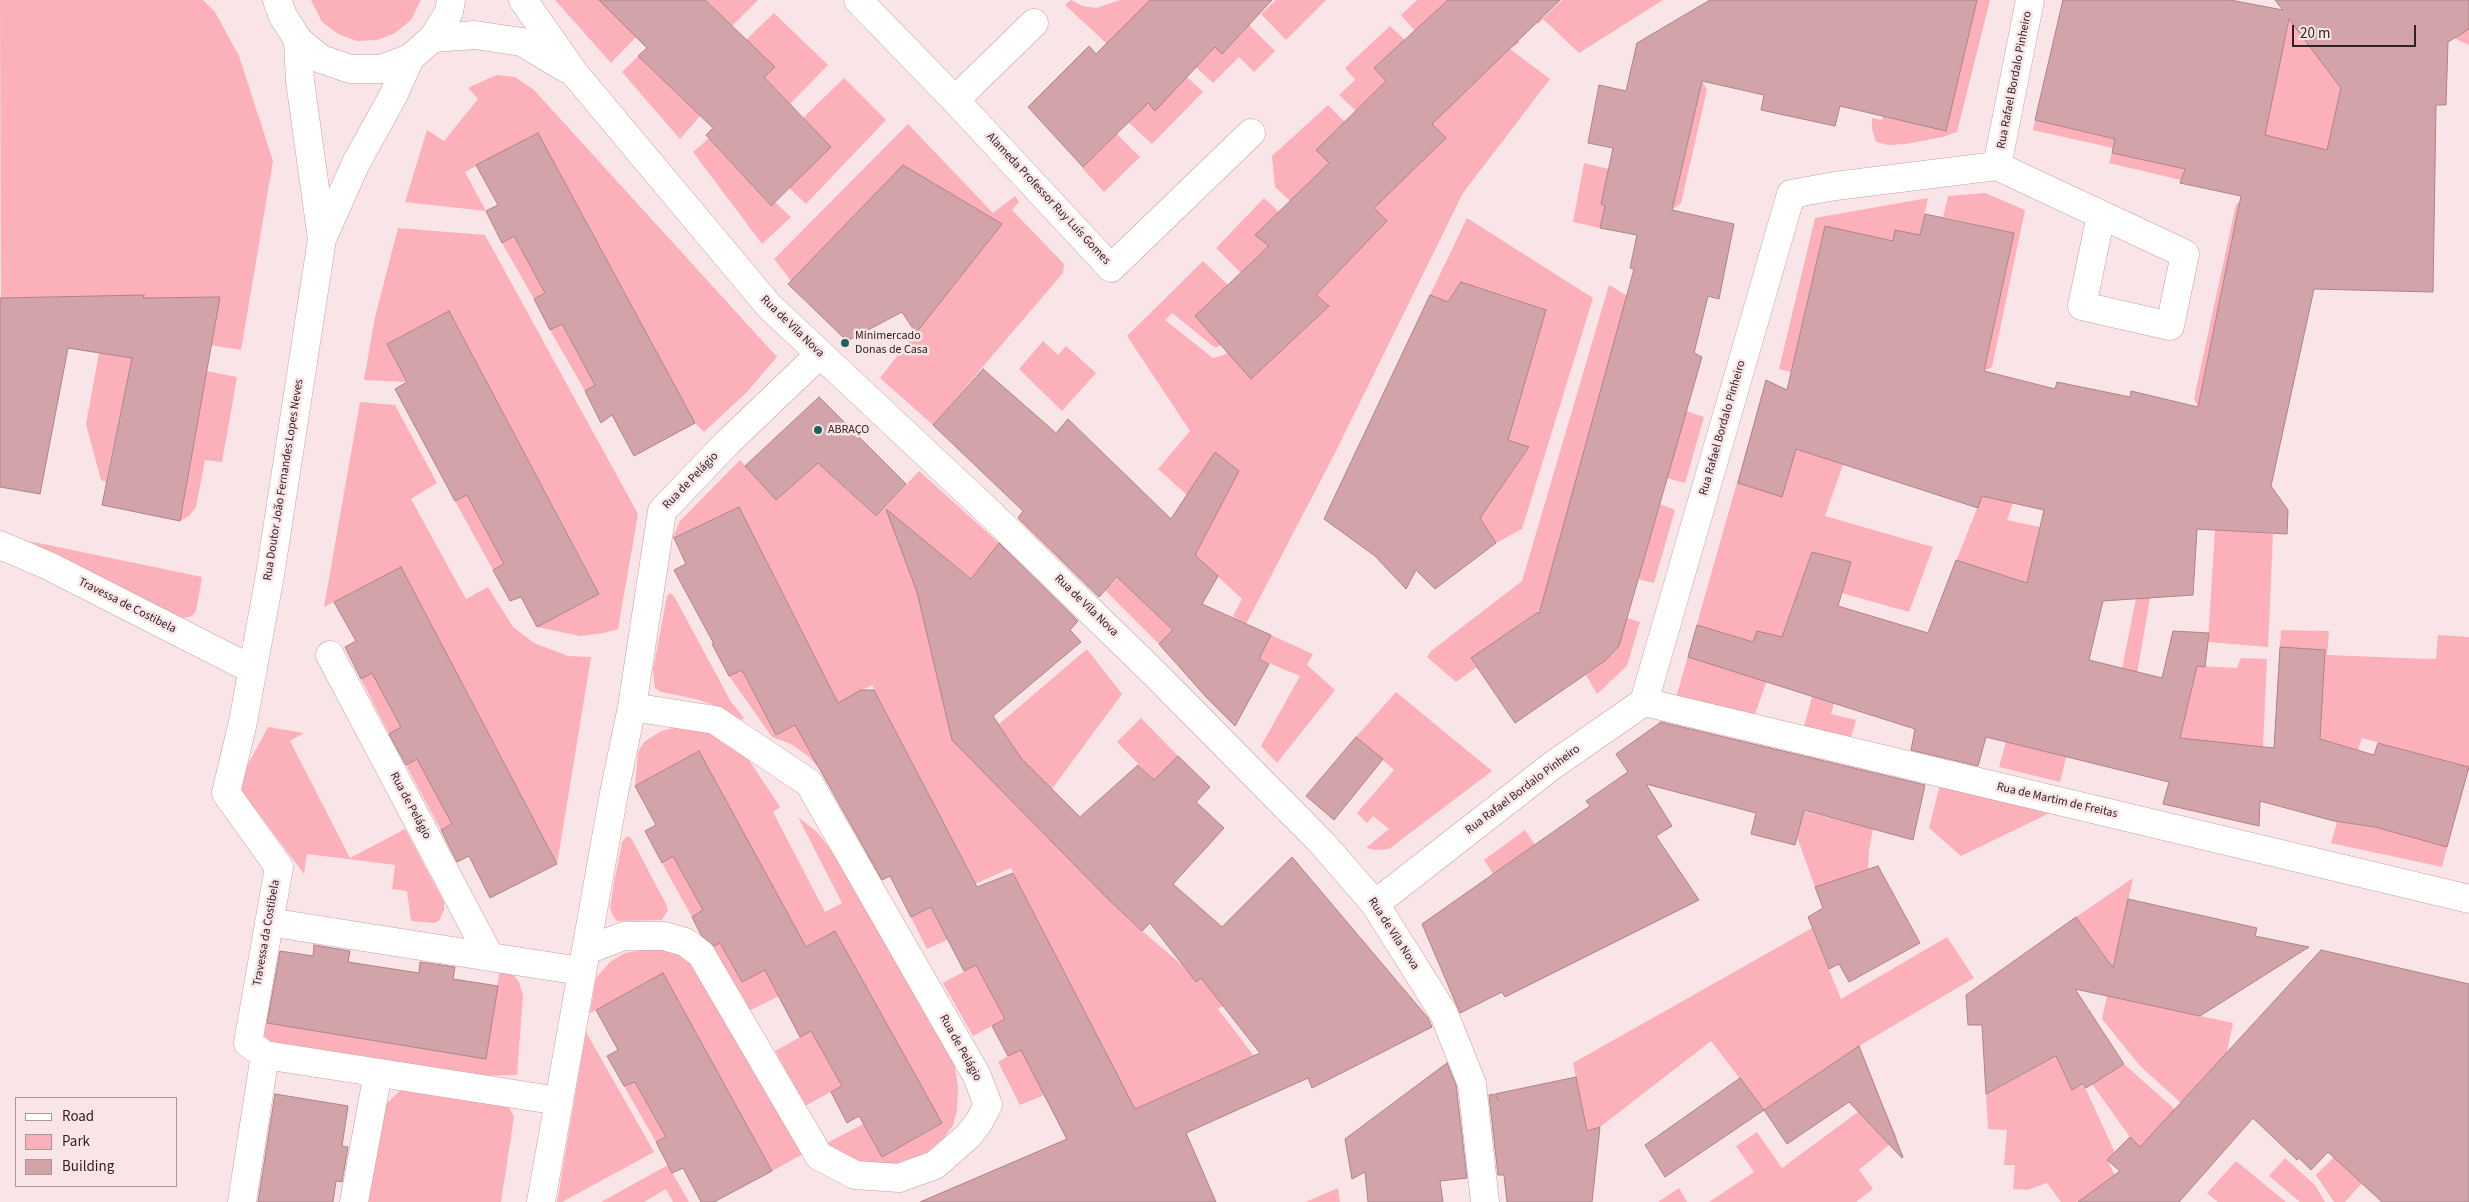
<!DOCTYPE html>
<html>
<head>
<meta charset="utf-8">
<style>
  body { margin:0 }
  #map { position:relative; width:2469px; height:1202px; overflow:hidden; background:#f9e5e7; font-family:"Source Sans 3",sans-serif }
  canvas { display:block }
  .legend { position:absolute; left:15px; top:1097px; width:162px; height:90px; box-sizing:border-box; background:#f9e5e7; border:1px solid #aa9799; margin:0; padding:6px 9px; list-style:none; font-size:15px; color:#332123 }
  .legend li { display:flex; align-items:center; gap:10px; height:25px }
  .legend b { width:25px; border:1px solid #aa9799 }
  .scale { position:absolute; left:2292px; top:25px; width:124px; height:22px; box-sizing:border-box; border:2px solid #332123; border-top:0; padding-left:6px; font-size:15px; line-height:18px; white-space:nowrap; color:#332123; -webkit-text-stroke:4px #f9e5e7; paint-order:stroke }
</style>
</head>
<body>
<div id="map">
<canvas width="2469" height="1202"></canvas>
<ul class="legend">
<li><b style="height:6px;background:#fff"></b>Road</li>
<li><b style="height:14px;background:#fcb0ba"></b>Park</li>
<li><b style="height:14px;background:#d2a3a9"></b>Building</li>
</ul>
<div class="scale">20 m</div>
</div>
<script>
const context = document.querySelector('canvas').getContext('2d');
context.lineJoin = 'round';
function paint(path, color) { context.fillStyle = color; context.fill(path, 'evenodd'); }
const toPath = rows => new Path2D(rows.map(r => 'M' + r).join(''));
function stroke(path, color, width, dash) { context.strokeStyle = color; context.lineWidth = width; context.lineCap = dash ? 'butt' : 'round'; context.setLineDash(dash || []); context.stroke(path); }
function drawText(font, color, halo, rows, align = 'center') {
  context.font = font + ' "Source Sans 3",sans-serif'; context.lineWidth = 5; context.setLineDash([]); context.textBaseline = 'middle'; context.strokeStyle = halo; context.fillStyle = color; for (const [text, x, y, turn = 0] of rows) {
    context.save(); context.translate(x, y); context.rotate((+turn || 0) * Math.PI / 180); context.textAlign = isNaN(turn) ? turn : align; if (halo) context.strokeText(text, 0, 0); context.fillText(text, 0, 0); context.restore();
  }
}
const green = toPath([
  [0,0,203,0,215,12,239,56,273,161,241,350,211,345,219,297,177,298,173,317,140,313,143,295,1,298],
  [311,0,421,0,411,20,395,33,377,40,357,41,338,34,322,22],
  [555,0,599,0,636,37,611,63],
  [705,0,758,0,732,26],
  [1071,0,1083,6,1096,8,1120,0,1150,0,1107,44,1065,5],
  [1276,0,1326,0,1286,40,1261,14],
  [1417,0,1448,0,1415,31,1401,15],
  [1481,0,1520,42,1510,49,1550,79,1463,193,1336,451,1246,624,1233,616,1242,599,1195,555,1239,471,1215,452,1187,495,1158,469,1190,431,1127,336,1203,261,1228,285,1221,345,1218,347,1214,347,1172,313,1165,320,1213,358,1221,356,1329,306,1316,295,1387,221,1374,208,1432,124],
  [1516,0,1526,0,1543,18,1562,0,1663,0,1579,53,1543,19,1538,24],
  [1977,0,1990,0,1957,132,1943,137,1906,144,1888,145,1876,142,1872,129,1872,118,1882,120,1883,116,1946,130],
  [774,13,828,65,790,104,764,77,775,67,746,40],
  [2290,17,2341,88,2339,155,2260,155],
  [1249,25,1275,51,1254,72,1239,57,1213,83,1196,67,1215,47,1222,54],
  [1390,26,1405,40,1375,67,1386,81,1356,111,1339,95,1355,80,1345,68],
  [2469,29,2469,45,2454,38],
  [638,56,700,116,680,139,622,72],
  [496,75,515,77,534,90,777,357,746,393,704,432,695,423,538,133,465,172,486,211,405,202,427,130,444,141,478,99,468,88],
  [1187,77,1203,92,1152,144,1128,122,1147,103,1155,110],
  [844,78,886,120,806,204,789,188,830,147,803,118],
  [1702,81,1707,90,1681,203,1672,210],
  [1328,105,1345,122,1329,163,1290,201,1275,187,1272,156],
  [2035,120,2115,139,2113,148,2033,130],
  [908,124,993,213,1015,196,1019,202,1012,210,1064,264,1063,273,933,425,880,378,1001,224,903,165,791,281,774,259],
  [1116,133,1140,157,1104,192,1082,168],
  [709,138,770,206,775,202,791,217,762,244,693,152],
  [2112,153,2184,169,2181,180,2109,163],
  [1584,163,1609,169,1601,204,1605,206,1600,228,1573,222],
  [1985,193,2025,210,1992,367,1984,371,2014,233,1943,217,1948,196],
  [1264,198,1279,212,1269,246,1241,273,1216,248],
  [1928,198,1920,235,1893,241,1825,227,1791,372,1779,369,1815,218],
  [2240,202,2198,407,2194,399,2236,204],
  [1467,218,1593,298,1522,529,1496,543,1480,518,1529,448,1508,440,1546,310,1461,282,1448,302,1430,295],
  [398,228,485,235,638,514,618,629,604,633,580,636,537,627,599,593,449,311,387,344,407,382,364,380,375,317],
  [514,236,545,293,534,299,502,243],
  [1609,285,1666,319,1541,609,1471,659,1477,667,1456,682,1427,657,1431,651,1522,581],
  [562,324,595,385,585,391,550,330],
  [1043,341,1058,355,1066,346,1096,373,1062,411,1019,369],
  [99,353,132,358,106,482,101,480,86,424],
  [206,371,237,377,222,462,205,460,196,507,189,516,180,521],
  [1766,380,1857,424,1825,516,1933,547,1909,612,1842,593,1851,562,1812,552,1755,714,1676,698],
  [360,402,395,405,437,483,411,499,466,599,488,587,513,627,534,643,568,656,591,657,557,864,401,567,324,607],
  [1686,411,1704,417,1685,483,1667,478],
  [740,460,776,500,818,463,876,517,919,471,999,543,972,579,918,536,917,592,952,738,1117,908,1166,877,1126,917,1183,966,1196,982,1216,964,1223,1006,1218,1009,1254,1056,1066,1139,1044,1095,1020,1105,998,1062,1008,1056,1021,1050,1044,1094,1109,1059,1011,868,975,884,872,685,838,703,739,507,672,539,680,521],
  [1992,471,2022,477,2007,520,2040,527,2040,587,1991,571,1954,617,1937,609],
  [2157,492,2168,493,2134,691,2122,669],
  [467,495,504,564,493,570,455,501],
  [1660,504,1675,510,1654,583,1638,579],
  [2215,530,2273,534,2268,647,2208,642],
  [29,541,202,577,196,611,192,616,184,618,176,615],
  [1118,578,1173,630,1159,644,1105,590],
  [670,593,674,596,731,702,744,718,741,720,713,705,696,699,661,692,655,688,653,670,667,596],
  [1627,618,1640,622,1627,666,1597,694,1586,675,1605,661,1619,646],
  [2281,630,2329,631,2327,655,2403,658,2436,659,2438,635,2469,637,2469,767,2362,738,2358,750,2320,739,2321,722,2276,709],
  [1271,635,1313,654,1307,665,1335,690,1277,763,1261,746,1300,676,1259,659],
  [1087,649,1122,694,1052,789,1021,758,999,724],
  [2241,658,2267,659,2263,747,2180,738,2197,666,2237,668],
  [742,670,776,735,808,719,829,761,818,767,808,756,791,744,772,737,729,676],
  [372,673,401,727,389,734,361,679],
  [1396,692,1492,771,1389,849,1376,850,1366,848,1389,829,1373,816,1367,823,1357,813,1394,770,1356,737],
  [1812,697,1834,703,1831,714,1856,720,1851,737,1804,726],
  [1141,718,1178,756,1154,780,1117,742],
  [681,726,706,729,743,751,780,807,773,812,825,912,842,903,798,817,817,832,834,854,954,1060,958,1088,957,1110,953,1125,944,1138,926,1153,905,1163,885,1169,864,1167,825,1144,863,1124,882,1157,942,1123,835,931,806,947,699,751,635,786,638,752,644,742,661,731],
  [268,727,304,733,290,741,350,858,405,829,444,902,444,910,439,921,434,923,411,921,407,891,392,889,395,865,307,854,304,874,237,785],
  [2006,742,2066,757,2060,782,1999,767],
  [417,759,452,824,441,830,406,765],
  [1941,781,2058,809,1961,856,1929,828],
  [1803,811,1873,829,1869,851,1867,892,1823,885,1815,887,1797,837],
  [2337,822,2375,827,2447,847,2442,867,2331,843],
  [1525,830,1535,845,1493,874,1484,860],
  [627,836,631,838,666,904,668,910,662,920,617,921,613,916,610,908,614,883,622,842],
  [673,856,703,910,692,917,662,863],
  [2133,878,2113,969,2076,917],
  [943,902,960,934,927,949,911,917],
  [1812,928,1841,999,1947,937,1974,978,1859,1046,1764,1110,1711,1041,1600,1127,1587,1131,1573,1063],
  [720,943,742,982,774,965,789,991,745,1013,709,949],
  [643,950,661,950,682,956,695,962,803,1154,772,1171,663,974,590,1013,596,978,610,962,625,953],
  [976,965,1005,1019,973,1036,943,983],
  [500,968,509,970,519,982,523,996,517,1075,477,1076,267,1043,262,1030,262,1022,486,1059],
  [2107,996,2233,1023,2226,1056,2181,1103,2140,1066,2102,1019],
  [811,1031,842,1086,805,1106,775,1051],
  [586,1032,654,1152,562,1202,557,1202],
  [2056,1057,2072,1089,2083,1083,2115,1153,2107,1160,2115,1175,2078,1202,2061,1202,2047,1183,2027,1190,2013,1189,2015,1165,2004,1165,2007,1130,1988,1129,1986,1094],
  [2124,1064,2178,1112,2144,1151,2130,1137,2092,1084],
  [635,1082,666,1137,656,1142,624,1086],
  [402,1089,507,1104,514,1117,501,1202,365,1202,381,1114,387,1103],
  [1884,1108,1897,1138,1859,1170,1873,1189,1856,1202,1709,1202,1754,1172,1736,1146,1757,1132,1782,1168,1858,1112,1866,1120],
  [2334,1157,2362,1183,2345,1202,2334,1202,2316,1175],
  [2285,1158,2315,1185,2325,1202,2300,1202,2269,1176],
  [2236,1161,2286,1202,2218,1202,2207,1193],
  [668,1165,689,1202,673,1202,666,1189,644,1202,601,1202],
  [1338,1188,1340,1202,1305,1202],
  [1679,1188,1687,1202,1658,1202]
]);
const building = toPath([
  [599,0,705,0,775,67,764,77,831,147,771,206,706,135,713,128,638,56,647,48,599,0],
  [1150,0,1272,0,1222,54,1215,47,1155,111,1148,103,1083,167,1028,107,1089,46,1096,54,1150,0],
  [1448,0,1560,0,1432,124,1446,138,1374,208,1387,221,1316,295,1329,306,1251,379,1195,316,1269,246,1255,235,1329,163,1316,150,1386,81,1374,68,1448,0],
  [1710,0,1977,0,1946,131,1840,106,1835,126,1761,110,1764,95,1702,81,1672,210,1734,224,1719,299,1708,296,1694,353,1702,357,1619,646,1605,661,1515,723,1471,658,1538,612,1539,614,1634,269,1630,268,1637,235,1600,228,1605,206,1601,204,1613,148,1588,143,1599,85,1626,91,1637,43,1710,0],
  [2063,0,2230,0,2283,10,2275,0,2469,0,2469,29,2448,42,2446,105,2436,105,2433,292,2314,289,2271,486,2288,510,2287,534,2197,529,2193,595,2103,601,2089,660,2162,678,2173,631,2209,633,2205,667,2197,666,2180,738,2274,748,2280,647,2325,650,2320,739,2374,755,2378,743,2469,767,2447,847,2375,827,2334,821,2260,801,2259,826,2163,804,2169,782,1986,737,1978,766,1911,750,1915,729,1688,657,1697,625,1753,642,1757,631,1782,637,1812,552,1851,562,1838,606,1928,633,1956,560,2027,583,2044,510,1982,496,1978,508,1796,449,1782,497,1738,483,1766,380,1787,390,1825,226,1893,241,1895,230,1920,235,1925,214,2014,233,1984,371,2055,389,2057,382,2130,397,2131,391,2198,407,2241,196,2180,183,2185,169,2112,153,2115,139,2035,120,2063,0],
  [2289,19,2341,88,2327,150,2265,135,2289,19],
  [538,133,695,423,634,456,612,415,601,423,585,391,595,385,562,324,550,330,534,299,545,293,514,236,502,243,486,211,498,205,476,165,538,133],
  [903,165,1002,224,916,333,902,312,847,341,788,284,903,165],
  [1461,282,1546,310,1508,440,1529,447,1480,518,1496,543,1435,589,1416,570,1406,589,1375,556,1324,519,1430,295,1448,302,1461,282],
  [144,295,143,298,220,297,180,521,102,505,132,358,68,348,40,494,0,487,0,298,144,295],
  [449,311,599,594,537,627,521,597,510,601,493,570,504,564,467,495,455,501,395,389,407,382,387,344,449,311],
  [983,369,1056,433,1068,419,1171,519,1215,452,1239,471,1195,555,1218,576,1202,604,1271,635,1259,659,1269,664,1235,726,1207,698,1159,644,1173,630,1117,577,1099,597,1018,518,1023,511,933,425,983,369],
  [819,397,906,484,876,516,818,463,776,500,745,466,819,397],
  [739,507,838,703,861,690,874,690,977,887,1013,873,1135,1109,1260,1053,1201,978,1196,982,1150,923,1142,931,1109,900,952,740,917,592,886,509,971,579,999,543,1078,621,1070,630,1081,642,993,716,1021,758,1080,817,1138,765,1154,780,1178,756,1210,787,1196,802,1224,828,1173,884,1222,927,1292,857,1428,1018,1432,1027,1312,1088,1308,1078,1186,1133,1216,1202,920,1202,1067,1139,1021,1050,1008,1056,992,1026,1005,1019,976,965,964,971,931,907,911,917,890,876,882,880,795,725,776,735,742,670,729,676,712,644,714,644,674,570,686,564,674,538,739,507],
  [401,567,557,864,490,898,469,856,457,862,441,830,452,824,417,759,406,765,389,734,401,727,372,673,361,679,345,647,356,641,334,602,401,567],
  [1661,722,1925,785,1913,840,1804,810,1795,845,1751,834,1756,813,1646,784,1672,826,1656,836,1699,900,1505,997,1502,992,1460,1013,1422,924,1590,806,1586,801,1628,772,1616,754,1661,722],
  [1356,737,1383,759,1334,820,1306,796,1356,737],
  [699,751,806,947,835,931,942,1123,882,1157,859,1116,847,1123,831,1092,842,1086,811,1031,800,1037,765,970,742,982,720,943,714,946,701,935,692,917,703,910,673,856,662,863,645,831,656,825,635,786,699,751],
  [1878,866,1920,943,1849,982,1839,964,1829,969,1808,917,1823,908,1815,887,1878,866],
  [2128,899,2257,928,2255,936,2309,947,2200,1016,2075,989,2124,1064,2086,1088,2083,1083,2072,1090,2056,1056,1986,1094,1982,1025,1968,1025,1966,995,2076,917,2113,968,2128,899],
  [314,945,350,951,348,962,419,973,420,962,455,967,453,979,498,986,486,1059,267,1023,280,951,313,956,314,945],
  [2321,950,2469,984,2469,1202,2382,1202,2328,1152,2311,1170,2299,1158,2297,1160,2253,1118,2179,1202,2078,1202,2120,1171,2107,1160,2130,1137,2140,1147,2321,950],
  [663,973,772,1171,714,1202,701,1202,683,1168,672,1173,656,1142,666,1137,635,1082,624,1086,607,1056,618,1050,596,1010,663,973],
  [1859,1046,1903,1157,1902,1158,1849,1102,1787,1144,1764,1110,1859,1046],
  [1447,1063,1456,1085,1467,1178,1440,1181,1443,1202,1368,1202,1365,1172,1352,1179,1345,1139,1447,1063],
  [1576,1077,1587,1131,1600,1127,1592,1202,1507,1202,1504,1175,1498,1175,1489,1095,1493,1094,1499,1101,1495,1094,1576,1077],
  [1740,1078,1764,1110,1665,1177,1645,1145,1740,1078],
  [275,1094,348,1106,342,1146,348,1147,342,1182,336,1181,333,1202,258,1202,275,1094]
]);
const street = toPath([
  [523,0,575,74,769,306,993,516,1156,675,1322,843,1375,904,1444,1014,1472,1084,1485,1202],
  [858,0,955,100,1111,268,1251,133],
  [433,38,475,35,522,42,567,69],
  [298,40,300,81,322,239],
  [410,58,393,96,356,163,322,239,270,575,243,722,226,793,279,867,248,1043,265,1055,559,1101],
  [955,100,1034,23],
  [1997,166,2185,254,2170,326,2082,306,2101,215],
  [0,545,49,566,253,670],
  [330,655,490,957,581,971],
  [1644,702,2469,899],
  [1375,904,1553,765,1644,702,1791,194,1835,186,1997,166,2030,0],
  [269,922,490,957],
  [587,945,595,947,624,936,664,936,685,942,701,954,819,1156,855,1175,899,1178,935,1165,968,1136,979,1122,988,1105,977,1076,809,783,715,720,632,707],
  [242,1202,265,1055],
  [354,1202,378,1073],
  [541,1202,614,793,632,707,662,511,727,443,820,354]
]);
const secondary = toPath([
  [277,0,283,16,298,40,321,59,350,69,381,69,410,58,433,38,449,12,451,0]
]);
const markers = [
  [845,343,5,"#166461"],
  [818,430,5,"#166461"]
];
const streetNames = [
  ["Rua Rafael Bordalo Pinheiro",2015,80,-79],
  ["Alameda Professor Ruy Luís Gomes",1048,199,47],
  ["Rua de Vila Nova",792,327,44],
  ["Rua Rafael Bordalo Pinheiro",1723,428,-74],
  ["Rua Doutor João Fernandes Lopes Neves",284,480,-81],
  ["Rua de Pelágio",691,481,-46],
  ["Travessa de Costibela",127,606,27],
  ["Rua de Vila Nova",1086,606,44],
  ["Rua Rafael Bordalo Pinheiro",1523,790,-37],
  ["Rua de Martim de Freitas",2057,801,13],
  ["Rua de Pelágio",410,806,62],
  ["Travessa da Costibela",267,933,-80],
  ["Rua de Vila Nova",1393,934,57],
  ["Rua de Pelágio",960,1048,61]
];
const poiNames = [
  ["Minimercado",855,336],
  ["Donas de Casa",855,350],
  ["ABRAÇO",828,430]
];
paint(green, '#fcb0ba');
paint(building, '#d2a3a9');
stroke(building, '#af8287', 1);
stroke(street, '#cb9da2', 29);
stroke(secondary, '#cb9da2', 29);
stroke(street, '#fff', 28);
stroke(secondary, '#fff', 28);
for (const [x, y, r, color] of markers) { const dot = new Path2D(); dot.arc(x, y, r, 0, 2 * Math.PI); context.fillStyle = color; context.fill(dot); stroke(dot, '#f9e5e7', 2); }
drawText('12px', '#332123', '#f9e5e7', streetNames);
drawText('12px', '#332123', '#f9e5e7', poiNames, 'left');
</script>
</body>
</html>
